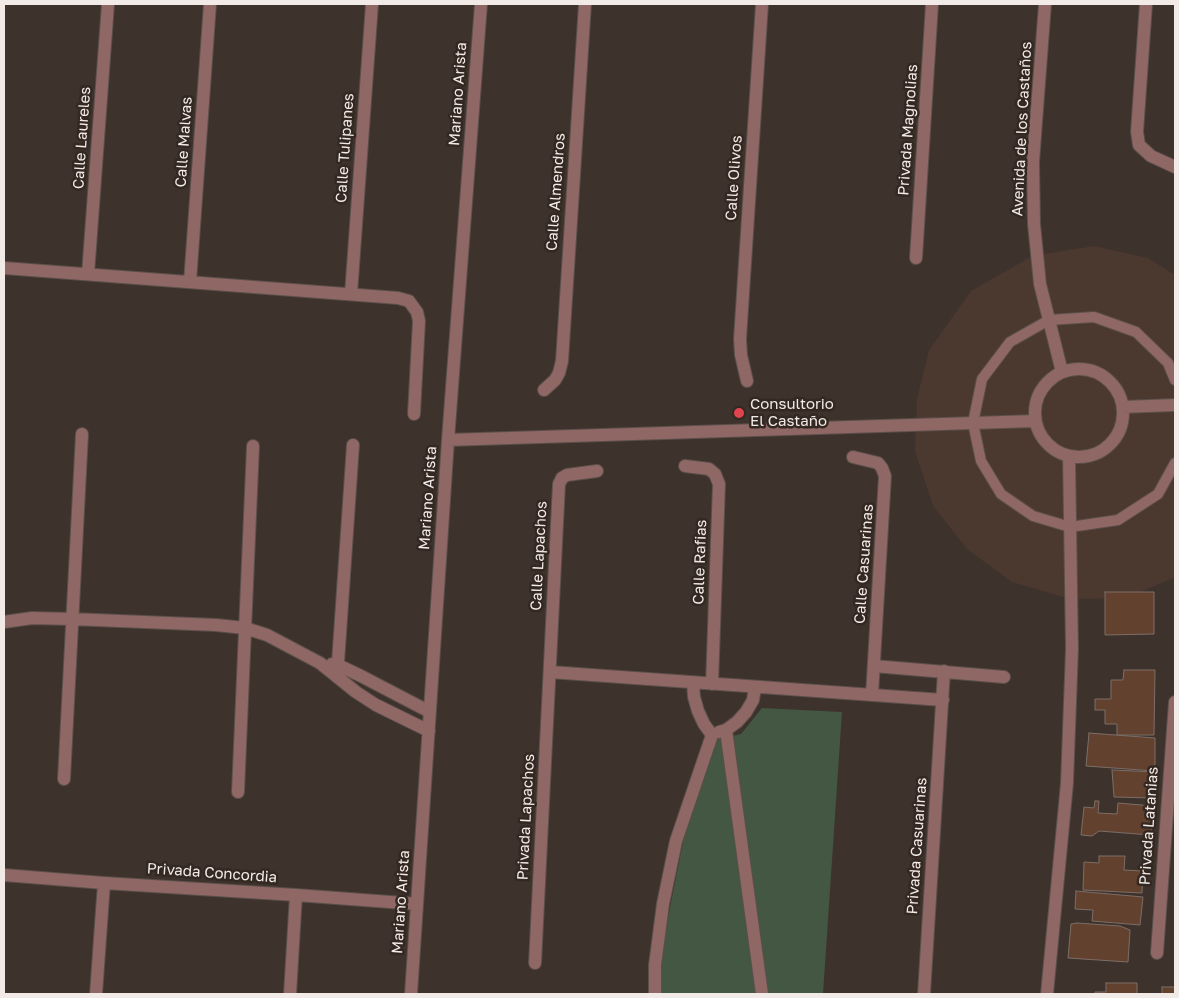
<!DOCTYPE html>
<html>
<head>
<meta charset="utf-8">
<style>
  body { margin:0 }
  #map { position:relative; width:1179px; height:998px; overflow:hidden; background:#3e322c; font-family:"Golos Text",sans-serif }
  canvas { display:block }
  .frame { position:absolute; inset:0; border:5px solid #f2eae6; pointer-events:none }
</style>
</head>
<body>
<div id="map">
<canvas width="1179" height="998"></canvas>
<div class="frame"></div>
</div>
<script>
const context = document.querySelector('canvas').getContext('2d');
context.lineJoin = 'round';
function paint(path, color) { context.fillStyle = color; context.fill(path, 'evenodd'); }
const toPath = rows => new Path2D(rows.map(r => 'M' + r).join(''));
function stroke(path, color, width, dash) { context.strokeStyle = color; context.lineWidth = width; context.lineCap = dash ? 'butt' : 'round'; context.setLineDash(dash || []); context.stroke(path); }
function drawText(font, color, halo, rows, align = 'center') {
  context.font = font + ' "Golos Text",sans-serif'; context.lineWidth = 5; context.setLineDash([]); context.textBaseline = 'middle'; context.strokeStyle = halo; context.fillStyle = color; for (const [text, x, y, turn = 0] of rows) {
    context.save(); context.translate(x, y); context.rotate((+turn || 0) * Math.PI / 180); context.textAlign = isNaN(turn) ? turn : align; if (halo) context.strokeText(text, 0, 0); context.fillText(text, 0, 0); context.restore();
  }
}
const built = toPath([
  [1094,246,1148,258,1175,275,1175,577,1127,598,1070,599,1012,582,968,550,933,506,915,451,917,399,929,350,971,291,1032,256]
]);
const green = toPath([
  [762,708,842,712,823,994,662,994,660,958,685,832,718,739,741,734]
]);
const building = toPath([
  [1105,592,1154,592,1154,634,1105,635,1105,592],
  [1124,670,1155,670,1154,735,1117,735,1117,724,1105,724,1105,710,1095,710,1095,699,1111,699,1111,680,1123,680,1124,670],
  [1089,733,1155,738,1155,771,1086,766,1089,733],
  [1112,770,1156,772,1154,798,1114,797,1112,770],
  [1095,801,1099,801,1098,813,1117,814,1118,803,1153,806,1151,835,1099,831,1092,836,1081,835,1084,807,1094,808,1095,801],
  [1099,856,1125,856,1124,870,1143,871,1142,893,1083,890,1084,862,1099,863,1099,856],
  [1076,891,1143,897,1140,925,1092,921,1093,910,1075,909,1076,891],
  [1077,923,1120,926,1130,930,1128,962,1068,958,1071,924,1077,923],
  [1106,983,1137,983,1137,994,1095,994,1095,992,1106,992,1106,983],
  [1162,987,1175,987,1175,994,1162,994,1162,987]
]);
const lane = toPath([
  [1175,380,1168,363,1136,332,1094,317,1049,320,1010,342,982,379,973,423,981,461,1001,494,1033,516,1070,527,1118,520,1158,494,1175,463]
]);
const street = toPath([
  [1045,4,1033,162,1034,224,1040,284,1062,372],
  [1146,4,1137,132,1139,145,1151,156,1175,167],
  [916,258,932,4],
  [4,268,398,298,409,301,417,312,419,321,414,414],
  [88,274,108,4],
  [190,282,210,4],
  [351,294,372,4],
  '1035 413a44 44 0 1 1 88 0a44 44 0 1 1-88 0Z',
  [747,381,741,355,740,339,762,4],
  [544,390,555,380,559,373,562,361,585,4],
  [1123,407,1175,405],
  [448,440,1035,421],
  [853,457,878,463,882,468,885,476,872,695],
  [685,466,709,469,715,474,719,484,712,684],
  [4,622,32,618,72,619,216,625,245,628,267,635,320,663,356,692,376,705,429,731],
  [332,664,338,665,361,676,430,712],
  [874,666,1004,677],
  [550,672,943,700],
  [337,677,353,445],
  [693,683,694,697,698,711,704,724,712,735],
  [726,730,762,994],
  [719,732,726,730,737,722,746,712,753,700,755,687],
  [64,779,82,434],
  [238,792,253,446],
  [4,875,104,883,296,895,417,904],
  [1157,953,1175,702],
  [535,963,559,484,562,478,567,475,597,471],
  [96,994,104,883],
  [290,994,296,895],
  [411,994,448,440,481,4],
  [655,994,655,965,663,904,676,841,712,735],
  [924,994,944,671],
  [1047,994,1067,783,1072,649,1069,456]
]);
const markers = [
  [739,413,6,"#e0444e"]
];
const streetNames = [
  ["Mariano Arista",458,94,-86],
  ["Avenida de los Castaños",1022,129,-87],
  ["Privada Magnolias",908,130,-86],
  ["Calle Laureles",82,138,-86],
  ["Calle Malvas",184,142,-86],
  ["Calle Tulipanes",345,148,-86],
  ["Calle Olivos",734,178,-86],
  ["Calle Almendros",556,192,-86],
  ["Mariano Arista",428,498,-86],
  ["Calle Lapachos",539,556,-87],
  ["Calle Rafias",700,562,-88],
  ["Calle Casuarinas",864,564,-86],
  ["Privada Lapachos",526,817,-87],
  ["Privada Latanias",1149,826,-86],
  ["Privada Casuarinas",917,846,-86],
  ["Privada Concordia",212,873,4],
  ["Mariano Arista",401,902,-86]
];
const poiNames = [
  ["Consultorio",750,404],
  ["El Castaño",750,421]
];
paint(built, '#4b382f');
paint(green, '#435742');
paint(building, '#63412f');
stroke(building, '#7c6e67', 1);
stroke(lane, '#5b4f4a', 12);
stroke(street, '#5b4f4a', 14);
stroke(lane, '#8f6765', 10);
stroke(street, '#8f6765', 12);
for (const [x, y, r, color] of markers) { const dot = new Path2D(); dot.arc(x, y, r, 0, 2 * Math.PI); context.fillStyle = color; context.fill(dot); stroke(dot, '#342822', 2); }
drawText('15px', '#f2eae6', '#342822', streetNames);
drawText('15px', '#f2eae6', '#342822', poiNames, 'left');
</script>
</body>
</html>
